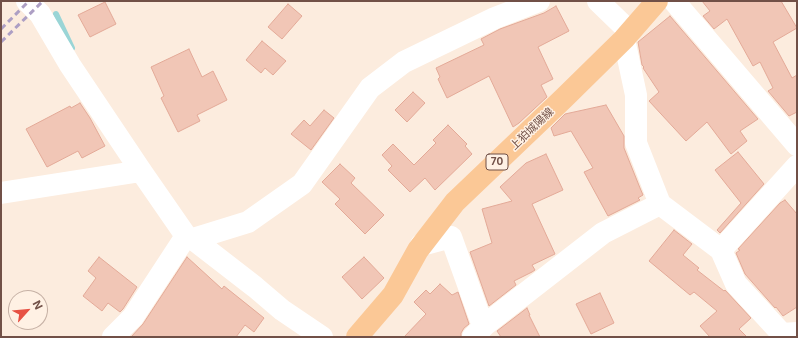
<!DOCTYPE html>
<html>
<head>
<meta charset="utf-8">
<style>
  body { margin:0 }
  #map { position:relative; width:798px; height:338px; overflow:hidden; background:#fcecde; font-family:Inter,sans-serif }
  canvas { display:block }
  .frame { position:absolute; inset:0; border:2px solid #715047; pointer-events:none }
  .north { position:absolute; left:8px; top:290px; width:40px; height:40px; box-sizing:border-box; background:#fff1e4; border:1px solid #c6b1a5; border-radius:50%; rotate:63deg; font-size:11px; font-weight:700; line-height:16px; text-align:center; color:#715047 }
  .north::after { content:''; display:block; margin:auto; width:14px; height:18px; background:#e75143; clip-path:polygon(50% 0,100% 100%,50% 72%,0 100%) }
</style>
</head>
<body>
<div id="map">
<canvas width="798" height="338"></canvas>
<div class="frame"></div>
<div class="north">N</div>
</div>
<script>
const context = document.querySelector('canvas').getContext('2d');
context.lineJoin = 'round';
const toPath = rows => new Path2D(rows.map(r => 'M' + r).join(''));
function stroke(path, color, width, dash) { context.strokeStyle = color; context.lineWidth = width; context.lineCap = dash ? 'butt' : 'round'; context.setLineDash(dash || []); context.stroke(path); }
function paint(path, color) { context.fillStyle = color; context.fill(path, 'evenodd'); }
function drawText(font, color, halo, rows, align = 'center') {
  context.font = font + ' Inter,"Noto Sans JP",sans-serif'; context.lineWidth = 3; context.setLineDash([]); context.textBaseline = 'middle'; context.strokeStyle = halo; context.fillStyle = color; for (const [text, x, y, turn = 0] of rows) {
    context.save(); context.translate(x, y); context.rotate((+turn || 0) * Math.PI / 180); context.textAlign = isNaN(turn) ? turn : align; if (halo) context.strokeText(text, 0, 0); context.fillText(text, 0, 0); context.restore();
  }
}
const stream = toPath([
  [56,14,72,48]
]);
const building = toPath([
  [702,1,781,1,797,28,773,42,792,78,797,75,797,112,789,116,768,91,773,88,760,62,753,66,727,19,714,29,703,16,710,11,702,1],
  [105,2,116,24,90,37,78,15,105,2],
  [288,4,302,16,282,39,268,27,288,4],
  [556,6,569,31,538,47,553,79,541,85,547,97,519,123,513,127,489,76,447,98,438,79,440,77,436,68,484,45,481,39,500,29,544,13,556,6],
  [670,16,758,119,740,131,747,141,731,154,707,122,686,141,649,101,659,92,643,68,644,67,642,65,638,42,670,16],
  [262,41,286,61,273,75,265,68,261,73,246,60,262,41],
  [189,49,202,77,213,71,227,100,197,115,200,121,178,132,161,98,164,96,151,67,189,49],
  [413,92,425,103,407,122,395,110,413,92],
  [80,103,90,118,105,146,82,158,78,151,47,167,26,129,70,106,71,108,80,103],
  [606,105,624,136,624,148,640,188,643,195,638,198,640,200,608,216,584,172,593,168,571,131,554,136,551,128,565,114,606,105],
  [324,110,334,118,311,150,291,134,304,120,310,126,324,110],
  [448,125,467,144,465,146,472,154,435,190,425,178,410,192,388,170,392,166,382,155,393,144,414,165,436,143,433,140,448,125],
  [738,152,764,184,720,233,717,230,741,203,715,170,738,152],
  [546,154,563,190,532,204,555,254,532,265,535,270,532,272,514,281,516,285,489,306,470,252,492,243,482,209,512,201,500,187,526,163,546,154],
  [340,164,355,178,351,183,384,215,365,234,335,204,340,199,322,182,340,164],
  [785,200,797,214,797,307,783,316,776,307,775,308,745,274,736,253,740,250,738,249,780,203,785,200],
  [674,230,692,244,683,255,699,268,697,270,724,291,725,290,751,318,739,329,747,337,710,337,700,326,717,311,694,292,690,295,649,261,674,230],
  [99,257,137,287,123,309,120,312,108,303,102,311,83,296,96,278,88,271,99,257],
  [187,257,222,289,224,286,264,318,254,332,245,325,236,337,131,337,143,324,187,257],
  [364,257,384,278,362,299,342,277,364,257],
  [440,284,452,295,458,292,469,324,464,328,461,333,461,337,404,337,426,314,414,302,426,290,430,294,440,284],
  [600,293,614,323,591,334,576,304,600,293],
  [527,308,530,315,529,315,540,337,501,337,497,331,527,308]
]);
const minor = toPath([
  [27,1,40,14,70,65,141,171,186,236,193,239,255,287,282,310,322,337],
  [598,1,630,32],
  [674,1,797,145],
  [624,39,636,95,636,143,660,204,721,250,736,284,782,334,797,333],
  [1,193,141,171],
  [193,239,248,222,302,184,370,88,404,62,495,18,539,1],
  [421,245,451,237,483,326],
  [721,250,797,166],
  [113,337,133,317,186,236],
  [473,337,486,324,603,233,660,204]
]);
const primary = toPath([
  [357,337,393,295,418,250,455,202,564,98,624,39,657,1]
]);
const rail = toPath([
  [1,29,29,1],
  [1,42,43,1]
]);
const shields = [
  [497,162,22]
];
const shieldNames = [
  ["70",497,162]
];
const streetNames = [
  ["上狛城陽線",532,129,-44]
];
stroke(stream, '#9ad5d6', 6);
paint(building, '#f1c6b6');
stroke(building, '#e3a997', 1);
stroke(minor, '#fff', 22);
stroke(primary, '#fbc896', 22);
stroke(rail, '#ad9fc4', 3, [6, 4]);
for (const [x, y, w] of shields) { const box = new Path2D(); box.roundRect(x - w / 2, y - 8, w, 16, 3); context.fillStyle = '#fff1e4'; context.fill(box); stroke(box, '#715047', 1); }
drawText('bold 10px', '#715047', null, shieldNames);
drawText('11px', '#715047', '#fff1e4', streetNames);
</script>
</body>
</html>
